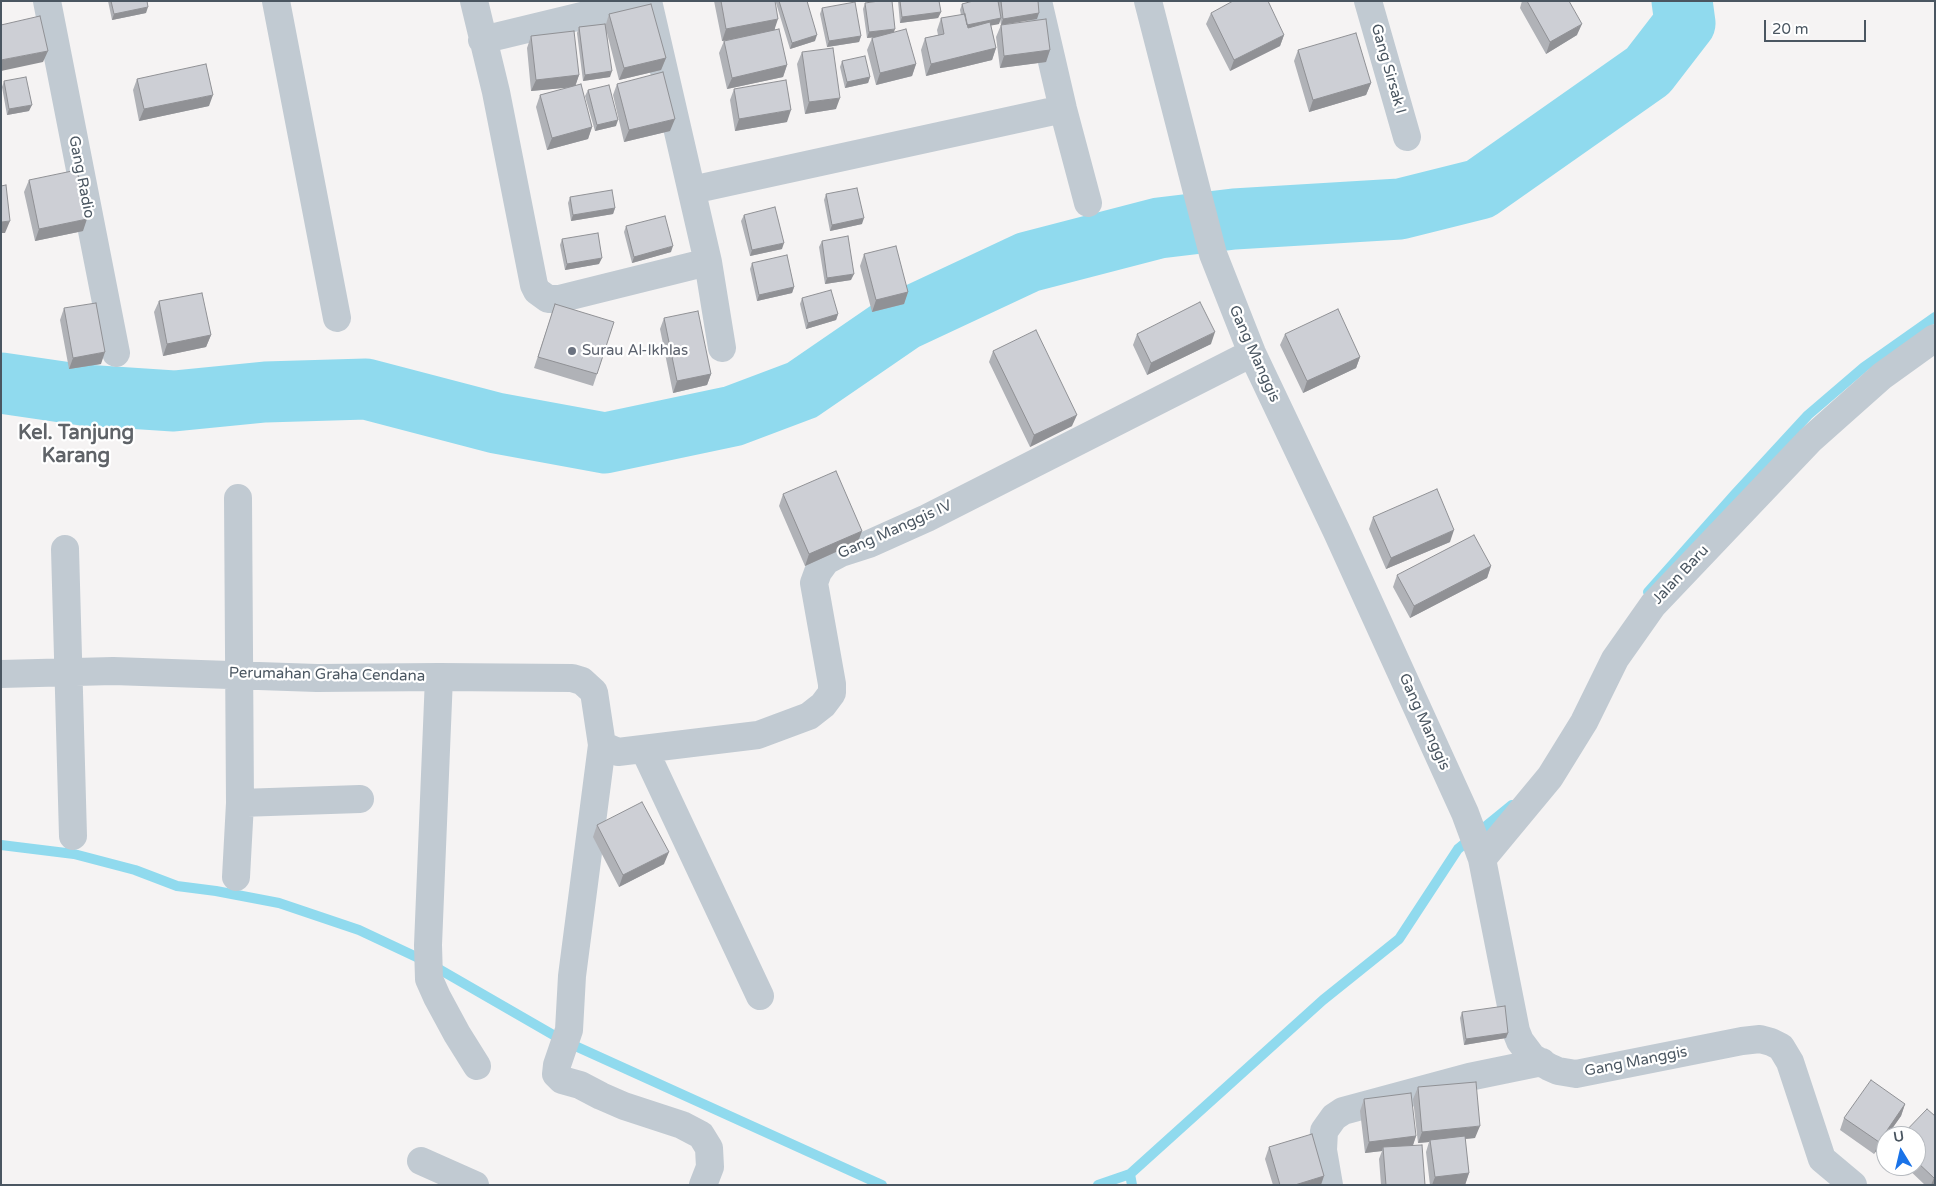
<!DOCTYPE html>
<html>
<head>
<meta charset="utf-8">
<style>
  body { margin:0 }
  #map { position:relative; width:1936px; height:1186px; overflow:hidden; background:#f5f3f3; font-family:"Varela Round",sans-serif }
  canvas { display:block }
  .frame { position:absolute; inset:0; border:2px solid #4a5661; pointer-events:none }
  .north { position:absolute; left:1876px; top:1126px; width:50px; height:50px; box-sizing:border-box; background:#fff; border:1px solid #b7bbc0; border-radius:50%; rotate:351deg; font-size:14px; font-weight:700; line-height:20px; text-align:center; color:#4a5661 }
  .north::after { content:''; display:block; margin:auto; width:18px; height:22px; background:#1a73e8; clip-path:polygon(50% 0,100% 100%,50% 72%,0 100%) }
  .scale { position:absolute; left:1764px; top:20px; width:102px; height:22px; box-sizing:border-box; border:2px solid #4a5661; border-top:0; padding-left:6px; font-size:15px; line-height:18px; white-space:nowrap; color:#4a5661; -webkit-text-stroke:4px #fff; paint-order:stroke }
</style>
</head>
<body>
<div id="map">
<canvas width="1936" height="1186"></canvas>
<div class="frame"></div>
<div class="north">U</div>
<div class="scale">20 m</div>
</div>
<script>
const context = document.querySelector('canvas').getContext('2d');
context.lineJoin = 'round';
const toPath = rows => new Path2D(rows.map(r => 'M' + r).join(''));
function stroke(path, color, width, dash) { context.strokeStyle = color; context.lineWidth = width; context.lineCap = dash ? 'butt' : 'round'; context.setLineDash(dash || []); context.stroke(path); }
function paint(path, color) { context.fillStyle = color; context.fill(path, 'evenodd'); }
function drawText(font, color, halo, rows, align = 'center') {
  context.font = font + ' "Varela Round",sans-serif'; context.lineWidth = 4.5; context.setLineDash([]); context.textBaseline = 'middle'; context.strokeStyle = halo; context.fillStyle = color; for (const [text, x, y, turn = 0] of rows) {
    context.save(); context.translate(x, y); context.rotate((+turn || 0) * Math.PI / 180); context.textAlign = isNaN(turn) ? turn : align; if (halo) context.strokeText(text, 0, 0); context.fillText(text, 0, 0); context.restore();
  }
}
const stream = toPath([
  [1648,592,1735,494,1808,415,1864,367,1935,317],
  [1,845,74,854,135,870,177,886,216,891,279,903,359,930,425,961,562,1040,882,1185],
  [1098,1185,1130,1174],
  [1132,1185,1130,1174,1323,1000,1399,939,1458,849,1512,805]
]);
const river = toPath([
  [1,383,83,395,174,401,265,392,366,389,496,423,605,443,733,416,802,390,904,320,1028,262,1159,228,1234,219,1400,209,1480,189,1648,71,1685,23,1682,1]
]);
const minor = toPath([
  [47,1,116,353],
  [276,1,337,318],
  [474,1,496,92,534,285,537,291,548,299,559,299,708,262],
  [648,1,708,262,722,348],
  [1038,1,1063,109,1088,203],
  [1148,1,1213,254,1252,353,1337,532,1465,813,1482,859,1516,1031,1520,1041,1532,1057,1549,1067,1558,1071,1576,1074,1742,1041,1760,1039,1771,1042,1781,1047,1790,1062,1822,1159,1853,1185],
  [1368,1,1407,137],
  [482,40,644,1],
  [692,190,1063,109],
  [65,549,73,836],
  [1,674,113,671,317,678,439,677,572,678,582,681,594,692,602,745,572,976,569,1030,557,1065,556,1074,562,1080,580,1085,601,1096,624,1106,682,1125,701,1135,709,1148,710,1167,703,1185],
  [439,677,428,945,429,979,437,997,457,1034,477,1066],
  [602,745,618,752,758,735,809,716,823,705,832,693,832,684,814,583,818,572,826,561,841,553,869,544,927,518,1252,353],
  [644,749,760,996],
  [240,803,360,799],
  [1482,859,1550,777,1584,722,1615,659,1653,605,1810,440,1882,376,1935,338],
  [236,877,240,803,238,498],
  [421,1161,475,1185],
  [1329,1185,1323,1150,1324,1131,1334,1117,1343,1111,1469,1077,1542,1062]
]);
const wall = toPath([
  [108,1,147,1,146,13,112,20],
  [714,1,775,1,775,29,787,65,783,77,727,89,719,53,724,41,735,39,722,41],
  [776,1,807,1,815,41,790,49,776,3],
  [898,1,939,1,941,12,938,18,900,23],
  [998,1,1038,1,1037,19,1001,25,1000,19,999,24,991,25,996,48,992,60,926,76,921,50,925,38,938,35,937,30,941,18,961,15,960,10,962,4],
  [1522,1,1569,1,1577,35,1546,54,1520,8],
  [865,3,894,32,916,64,912,76,876,85,867,50,872,38,878,37,867,38,863,9],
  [822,8,861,36,859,42,827,47,820,14],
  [1211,13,1284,35,1280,46,1230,71,1206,24],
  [609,14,666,58,661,70,619,80,607,33,610,77,583,81,577,33,579,27,606,24],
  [1001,25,1050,50,1046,62,1000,68,996,37],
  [531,36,579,75,575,86,592,127,588,139,547,150,536,107,540,95,571,87,531,91,527,48],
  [1298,50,1371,83,1366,95,1309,112,1294,61],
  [802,52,836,109,805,114,797,64],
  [842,61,870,77,868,83,845,88,840,67],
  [137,79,209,106,139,121,133,90],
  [4,81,29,111,7,115,2,87],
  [617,84,670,131,624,142,613,95],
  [734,89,787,122,735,131,730,100],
  [588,90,616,126,595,131,585,96],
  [29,180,83,231,35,241,24,192],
  [826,194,862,224,830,231,824,200],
  [570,197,615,208,613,214,571,221,568,203],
  [744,215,782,249,750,256,741,221],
  [626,226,671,252,632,263,624,232],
  [562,239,599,264,565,270,560,245],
  [822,241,851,280,825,284,819,247],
  [864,254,908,292,904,304,872,312,860,266],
  [752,263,794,287,792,293,757,301,750,269],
  [802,298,838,314,836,320,806,329,800,304],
  [159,301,211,335,206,347,163,356,154,312],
  [555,304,597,374,593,386,534,368],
  [64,308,101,364,69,369,60,320],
  [664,318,711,374,707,385,673,393,660,329],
  [1137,334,1211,344,1147,375,1133,345],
  [1285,334,1360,357,1356,368,1303,393,1280,345],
  [993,351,1072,426,1030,447,989,362],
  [783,494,858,542,805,566,779,506],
  [1373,517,1450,542,1386,569,1369,529],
  [1491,566,1487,578,1410,618,1393,587,1397,575],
  [597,825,664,864,619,887,593,837],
  [1462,1012,1508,1033,1506,1038,1464,1045,1460,1018],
  [1418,1087,1475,1138,1465,1139,1469,1173,1465,1185,1430,1185,1426,1152,1429,1142,1418,1143,1413,1099],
  [1364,1099,1416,1136,1413,1145,1425,1185,1381,1185,1379,1159,1382,1151,1365,1153,1360,1111],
  [1905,1104,1901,1116,1886,1136,1886,1137,1874,1154,1840,1130,1844,1118],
  [1927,1109,1935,1184,1934,1185,1925,1185,1905,1166,1916,1166,1916,1136],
  [1269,1147,1321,1185,1273,1185,1265,1159]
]);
const shadedWall = toPath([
  [148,7,146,13,112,20,114,14],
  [941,12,938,18,900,23,902,17],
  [1039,13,1037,19,1001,25,1003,19],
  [1001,18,999,24,964,31,966,25],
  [778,19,774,31,722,41,726,29],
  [1582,24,1577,35,1546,54,1550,42],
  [895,29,893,35,867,38,869,32],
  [817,35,815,41,790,49,792,43],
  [1284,35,1280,46,1230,71,1234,60],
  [861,36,859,42,827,47,829,41],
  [996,48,992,60,926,76,931,64],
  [1050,50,1046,62,1000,68,1004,56],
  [48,51,43,62,1,71,1,60],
  [666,58,661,70,619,80,624,68],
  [916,64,912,76,876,85,880,73],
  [787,65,783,77,727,89,732,78],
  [612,71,610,77,583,81,585,75],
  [579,75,575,87,531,91,536,80],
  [870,77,868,83,845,88,847,82],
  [1371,83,1366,95,1309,112,1313,100],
  [213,95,209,106,139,121,144,109],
  [840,98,836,109,805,114,809,102],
  [32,105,29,111,7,115,9,109],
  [791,110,787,122,735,131,739,119],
  [675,119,670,131,624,142,629,130],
  [618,120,616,126,595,131,597,125],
  [592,127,588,139,547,150,552,138],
  [615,208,613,214,571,221,573,215],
  [864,218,862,224,830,231,832,225],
  [87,219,83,231,35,241,39,229],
  [10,221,5,233,1,233,1,222],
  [784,243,782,249,750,256,752,250],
  [673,246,671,252,632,263,634,257],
  [602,258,599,264,565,270,567,264],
  [854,274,851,280,825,284,827,278],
  [794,287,792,293,757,301,759,295],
  [908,292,904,304,872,312,876,300],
  [838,314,836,320,806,329,808,323],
  [1215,332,1211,344,1147,375,1151,363],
  [211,335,206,347,163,356,167,344],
  [105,352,101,364,69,369,73,358],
  [1360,357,1356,368,1303,393,1307,381],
  [711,374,707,385,673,393,677,381],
  [1077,415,1072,426,1030,447,1034,435],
  [1454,530,1450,542,1386,569,1391,558],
  [862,531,858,542,805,566,809,554],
  [1491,566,1487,578,1410,618,1414,606],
  [669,852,664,864,619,887,623,875],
  [1508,1033,1506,1038,1464,1045,1466,1039],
  [1905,1104,1901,1116,1887,1136,1886,1136,1886,1137,1874,1154,1879,1142],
  [1480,1126,1475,1138,1430,1142,1430,1140,1429,1142,1418,1143,1422,1132],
  [1416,1136,1412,1148,1383,1147,1382,1151,1365,1153,1369,1142],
  [1469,1173,1465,1185,1432,1185,1435,1177],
  [1324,1176,1321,1185,1295,1185],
  [1935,1177,1935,1184,1931,1185,1934,1178]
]);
const building = toPath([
  [111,1,147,1,148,7,114,14,111,1],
  [721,1,775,1,778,19,726,29,721,1],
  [779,1,807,1,817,35,792,43,779,1],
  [879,1,892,1,895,29,869,32,865,3,879,1],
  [900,1,939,1,941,12,902,17,900,1],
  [973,1,998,1,1001,18,967,25,962,4,973,1],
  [1001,1,1038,1,1039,13,1003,19,1001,1],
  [1233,1,1268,1,1284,35,1234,60,1211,13,1233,1],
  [1527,1,1569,1,1582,24,1550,42,1527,1],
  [855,2,861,36,829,41,822,8,855,2],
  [651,4,666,58,624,68,609,14,651,4],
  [965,14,968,28,990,22,996,48,931,64,925,38,944,34,941,18,965,14],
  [40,16,48,51,1,60,1,25,40,16],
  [1046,19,1050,50,1004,56,1001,25,1046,19],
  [605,24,612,71,585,75,579,27,605,24],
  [779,29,787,65,732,78,724,41,779,29],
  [906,29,916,64,880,73,872,38,906,29],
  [574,31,579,75,536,80,531,36,574,31],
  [1356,33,1371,83,1313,100,1298,50,1356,33],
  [833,48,840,98,809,102,802,52,833,48],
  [865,56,870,77,847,82,842,61,865,56],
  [206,64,213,95,144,109,137,79,206,64],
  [663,72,675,119,629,130,617,84,663,72],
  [26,77,32,105,9,109,4,81,26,77],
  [786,80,791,110,739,119,734,89,786,80],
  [581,84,592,127,552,138,540,95,581,84],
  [609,85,618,120,597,125,588,90,609,85],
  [77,170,87,219,39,229,29,180,77,170],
  [6,185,10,221,1,222,1,186,6,185],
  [857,188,864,218,832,225,826,194,857,188],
  [612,190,615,208,573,215,570,197,612,190],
  [775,207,784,243,752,250,744,215,775,207],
  [665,216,673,246,634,257,626,226,665,216],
  [598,233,602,258,567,264,562,239,598,233],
  [848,236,854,274,827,278,822,241,848,236],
  [896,246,908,292,876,300,864,254,896,246],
  [787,255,794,287,759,295,752,263,787,255],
  [831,290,838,314,808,323,802,298,831,290],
  [202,293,211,335,167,344,159,301,202,293],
  [1200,302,1215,332,1151,363,1137,334,1200,302],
  [96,303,105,352,73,358,64,308,96,303],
  [555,304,614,322,597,374,538,357,555,304],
  [1338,309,1360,357,1307,381,1285,334,1338,309],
  [698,311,711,374,677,381,664,318,698,311],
  [1036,330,1077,415,1034,435,993,351,1036,330],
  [836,471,862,531,809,554,783,494,836,471],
  [1437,489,1454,530,1391,558,1373,517,1437,489],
  [1474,535,1491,566,1414,606,1397,575,1474,535],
  [642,802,669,852,623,875,597,825,642,802],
  [1505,1006,1508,1033,1466,1039,1462,1012,1505,1006],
  [1871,1080,1905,1104,1879,1142,1844,1118,1871,1080],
  [1476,1082,1480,1126,1422,1132,1418,1087,1476,1082],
  [1411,1093,1416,1136,1369,1142,1364,1099,1411,1093],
  [1927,1109,1935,1116,1935,1177,1934,1178,1916,1161,1916,1136,1901,1136,1927,1109],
  [1312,1134,1324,1176,1295,1185,1280,1185,1269,1147,1312,1134],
  [1465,1136,1469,1173,1435,1177,1430,1140,1465,1136],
  [1422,1145,1425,1185,1386,1185,1383,1147,1422,1145]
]);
const markers = [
  [572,351,5,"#6b7280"]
];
const streetNames = [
  ["Gang Sirsak I",1388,69,74],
  ["Gang Radio",81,177,79],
  ["Gang Manggis",1254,354,66],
  ["Gang Manggis IV",895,530,-24],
  ["Jalan Baru",1681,575,-47],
  ["Perumahan Graha Cendana",327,675,1],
  ["Gang Manggis",1424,722,66],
  ["Gang Manggis",1636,1062,-11]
];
const worshipNames = [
  ["Surau Al-Ikhlas",582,351]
];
const districtNames = [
  ["Kel. Tanjung",76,434],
  ["Karang",76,457]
];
stroke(stream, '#90daee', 10);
stroke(river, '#90daee', 61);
stroke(minor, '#c1cad2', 28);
paint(wall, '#b0b2b7');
paint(shadedWall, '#909195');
paint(building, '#cdcfd5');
stroke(building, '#909195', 1);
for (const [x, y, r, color] of markers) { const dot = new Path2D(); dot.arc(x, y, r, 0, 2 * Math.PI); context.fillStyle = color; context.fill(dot); stroke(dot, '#fff', 2); }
drawText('15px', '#4a5661', '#fff', streetNames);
drawText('15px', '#5b616d', '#fff', worshipNames, 'left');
drawText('bold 20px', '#5f6368', '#fff', districtNames);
</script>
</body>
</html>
